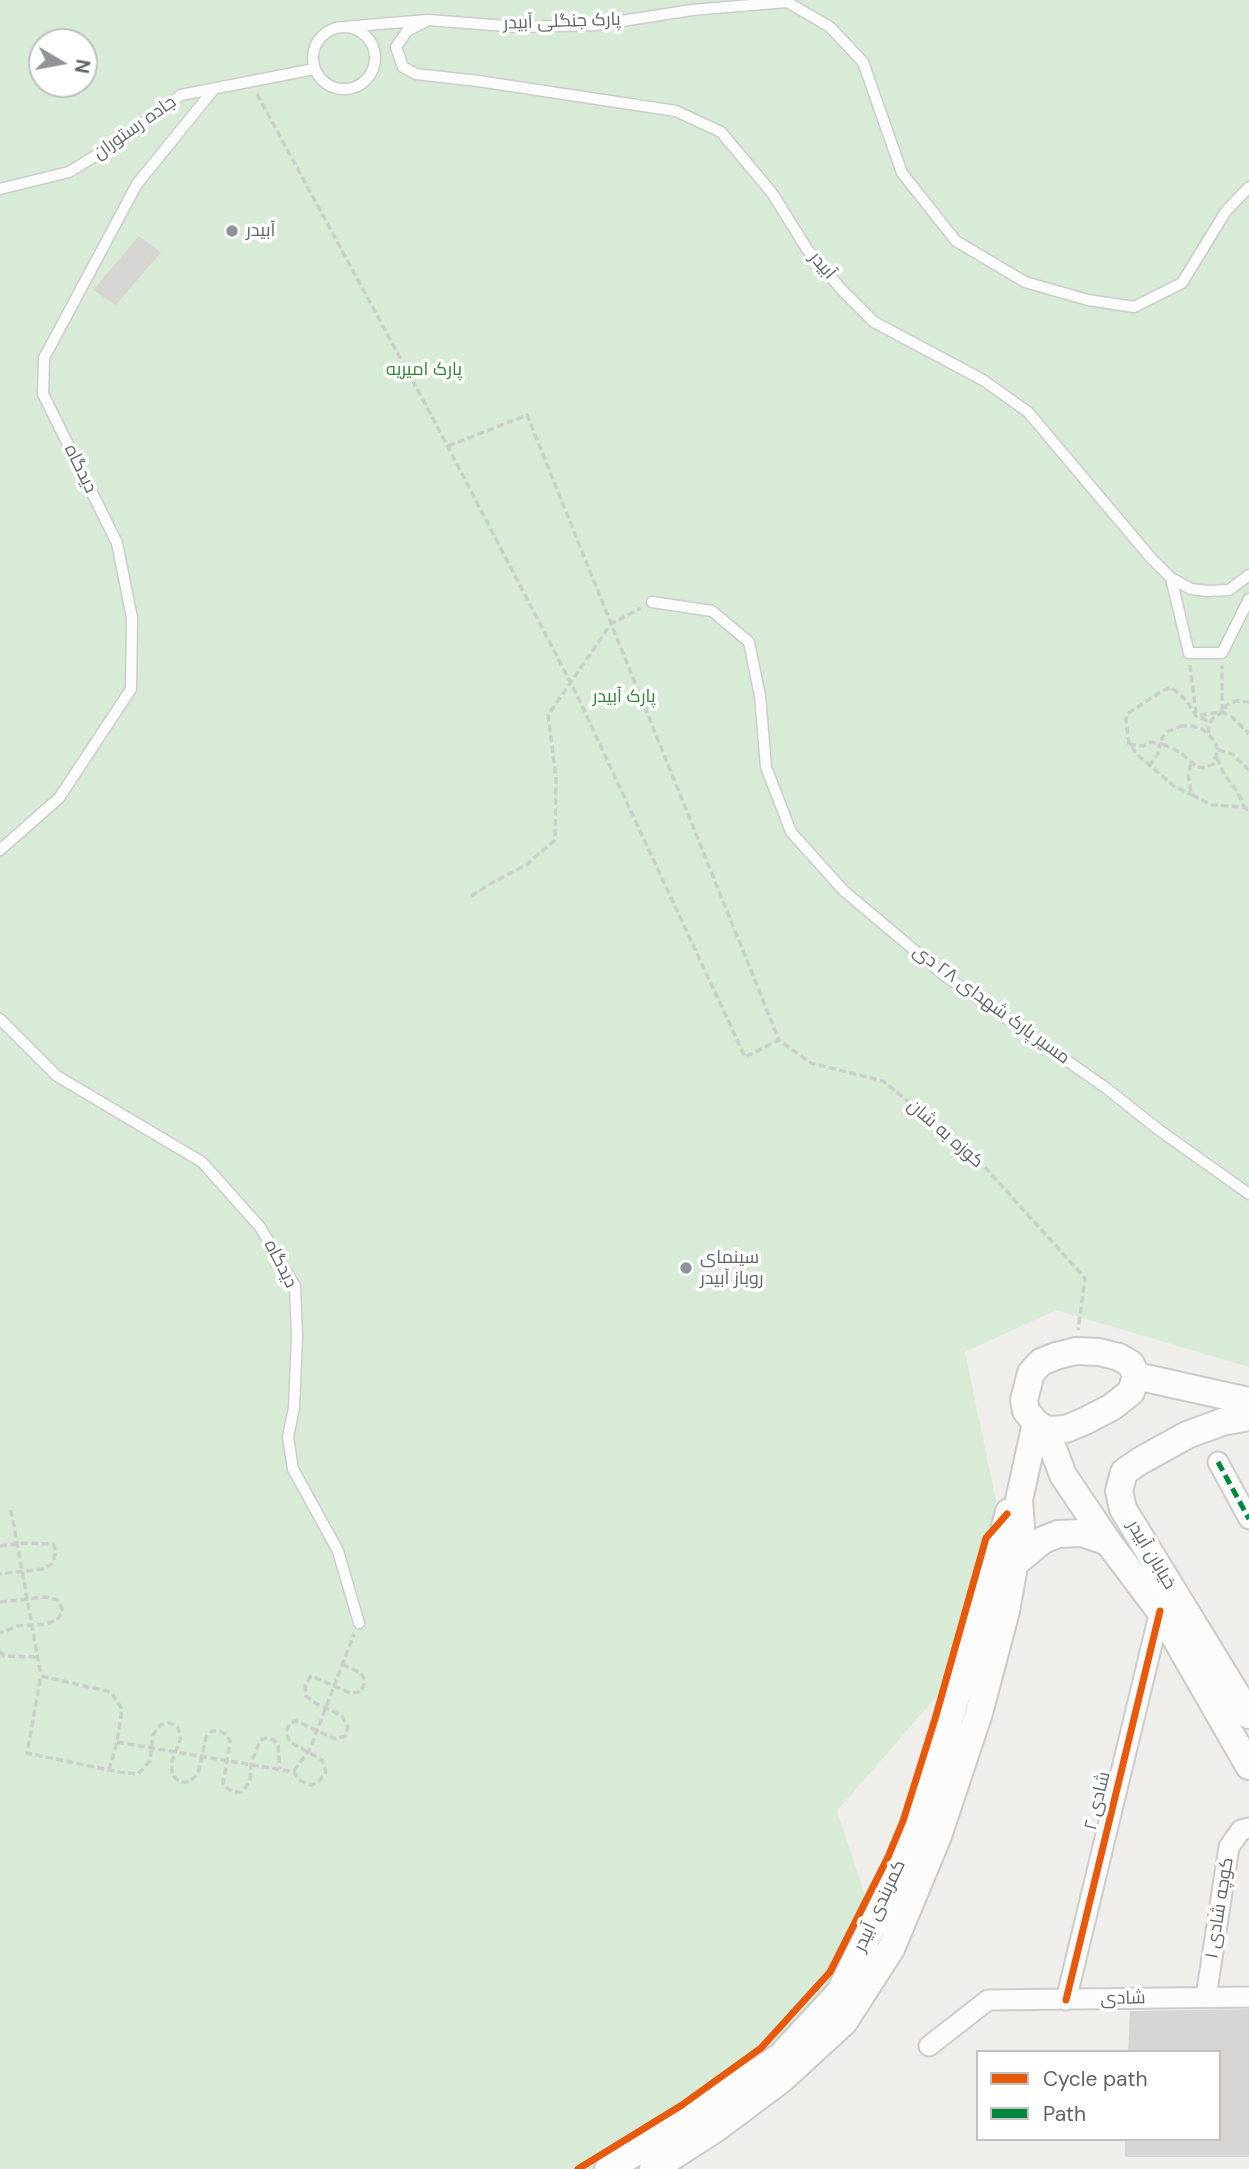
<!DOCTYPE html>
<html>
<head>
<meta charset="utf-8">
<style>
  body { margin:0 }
  #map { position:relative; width:1249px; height:2169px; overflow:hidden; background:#efeeea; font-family:"DM Sans",sans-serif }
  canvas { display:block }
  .legend { position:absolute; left:976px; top:2050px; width:245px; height:91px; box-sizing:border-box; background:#fff; border:2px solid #bfc1c3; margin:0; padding:9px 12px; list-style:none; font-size:21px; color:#5f6368 }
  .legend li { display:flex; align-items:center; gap:14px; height:35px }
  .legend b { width:35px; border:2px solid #bfc1c3 }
  .north { position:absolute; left:28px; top:28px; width:70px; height:70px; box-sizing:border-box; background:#fff; border:2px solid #bfc1c3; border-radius:50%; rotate:100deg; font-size:19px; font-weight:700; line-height:28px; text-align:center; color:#5f6368 }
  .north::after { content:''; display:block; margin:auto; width:24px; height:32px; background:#919496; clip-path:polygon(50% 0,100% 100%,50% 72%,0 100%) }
</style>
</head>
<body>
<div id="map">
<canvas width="1249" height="2169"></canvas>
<ul class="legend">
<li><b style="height:9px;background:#e8590c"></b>Cycle path</li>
<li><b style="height:9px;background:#00873e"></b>Path</li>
</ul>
<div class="north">N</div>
</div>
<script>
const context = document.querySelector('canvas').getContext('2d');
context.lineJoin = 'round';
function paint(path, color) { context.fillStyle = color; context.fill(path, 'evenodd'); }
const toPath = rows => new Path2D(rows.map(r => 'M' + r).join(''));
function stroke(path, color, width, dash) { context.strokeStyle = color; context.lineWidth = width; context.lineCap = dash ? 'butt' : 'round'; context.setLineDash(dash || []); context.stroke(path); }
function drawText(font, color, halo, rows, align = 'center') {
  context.font = font + ' "DM Sans",Cairo,sans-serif'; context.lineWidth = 7; context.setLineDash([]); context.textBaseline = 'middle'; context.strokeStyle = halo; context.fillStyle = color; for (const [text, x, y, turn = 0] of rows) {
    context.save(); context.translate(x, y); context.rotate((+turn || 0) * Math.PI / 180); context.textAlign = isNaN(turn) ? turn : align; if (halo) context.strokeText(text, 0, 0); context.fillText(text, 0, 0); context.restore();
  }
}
const green = toPath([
  [0,0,1249,0,1249,1367,1056,1310,965,1352,996,1501,962,1667,837,1811,867,1901,810,2030,598,2169,0,2169],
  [42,42,84,42,84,84,42,84]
]);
const building = toPath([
  [139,236,161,252,116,305,93,290],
  [1249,2009,1249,2157,1125,2157,1125,2139,1219,2139,1219,2052,1128,2052,1130,2011]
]);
const path = toPath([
  [257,94,435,422,576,693,745,1057,779,1040,811,1063,883,1081,971,1152,1085,1278,1078,1330],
  [448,446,527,415,779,1040],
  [1190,665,1196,713],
  [1222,711,1222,666],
  [1200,715,1222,712,1232,717,1249,734],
  [1180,726,1192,726,1202,729,1214,740,1218,750,1213,764,1205,768,1197,767,1181,753,1163,744,1162,738,1167,732,1180,726],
  [1209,733,1208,728,1212,719,1222,712,1227,705,1236,701,1249,702],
  [1129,744,1143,746,1151,742,1163,744],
  [1218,750,1232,754,1249,770],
  [1217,758,1225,776,1238,792,1244,807],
  [1191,764,1188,775,1191,792,1194,796,1212,805,1244,807,1249,811],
  [1149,766,1158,754,1160,744],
  [1194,796,1174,786,1139,756,1129,744,1126,719,1127,714,1162,691,1171,687,1186,700,1196,716,1211,722],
  [471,896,490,884,526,865,555,840,556,778,548,715,611,624,641,608],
  [11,1510,41,1676],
  [0,1546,23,1543,53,1544,56,1552,52,1564,42,1569,0,1574],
  [0,1602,46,1597,57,1600,63,1611,57,1620,46,1624,17,1626,0,1633],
  [0,1651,4,1656,38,1657],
  [117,1742,294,1772,299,1780,312,1785,319,1781,326,1772,322,1760,290,1742,286,1732,290,1723,296,1721,335,1739,345,1736,348,1727,342,1716,315,1703,306,1696,305,1685,311,1676,350,1693,361,1692,365,1681,361,1673,342,1664],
  [109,1770,117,1742,122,1709,111,1692,41,1676,27,1753,109,1770,120,1772,138,1774,150,1761,153,1735,160,1725,168,1723,176,1725,180,1733,180,1740,172,1761,172,1775,180,1782,189,1782,198,1774,206,1737,212,1731,220,1731,228,1736,230,1742,223,1784,228,1789,234,1792,241,1792,245,1788,250,1780,251,1764,260,1740,267,1738,274,1740,278,1746,280,1769],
  [294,1771,310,1749,354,1634]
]);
const lane = toPath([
  [428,20,407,31,396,47,403,67,416,74,478,81,676,111,721,132,772,193,807,249,842,290,874,322,983,380,1028,412,1151,558,1171,578,1191,589,1207,591,1229,590,1249,575],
  '313 58a31 31 0 1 1 62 0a31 31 0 1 1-62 0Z',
  [343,27,428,20,519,27,596,25,692,10,787,2,830,27,863,62,902,173,956,241,1025,282,1088,300,1134,307,1182,283,1226,211,1249,187],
  [0,189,69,172,118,142,181,95,314,69],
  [1171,578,1189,653,1222,653,1249,599],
  [652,602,712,611,749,642,760,696,766,767,791,832,844,891,944,975,1106,1088,1159,1130,1249,1194],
  [0,850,59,798,131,689,132,618,117,543,43,394,44,358,137,184,214,89],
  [0,1019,57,1076,202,1162,260,1227,295,1286,297,1336,294,1408,288,1437,293,1469,338,1551,359,1623]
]);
const street = toPath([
  [1218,1462,1249,1519],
  [1206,1997,1229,1847,1241,1830,1249,1828],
  [1066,2000,1160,1611],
  [929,2046,988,2000,1249,1997]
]);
const secondary = toPath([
  [1076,1351,1099,1352,1119,1357,1131,1364,1136,1376,1131,1392,1112,1407,1085,1421,1066,1429,1046,1430,1036,1423,1026,1411,1024,1400,1031,1373,1041,1362,1056,1356,1076,1351],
  [1136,1376,1249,1401],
  [1249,1417,1222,1422,1187,1435,1140,1461,1124,1472,1119,1491,1123,1509,1249,1715],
  [1046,1430,1063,1475,1108,1542,1160,1611,1249,1766],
  [1014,1564,1043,1540,1058,1534,1082,1533,1108,1542],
  [608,2169,662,2136,781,2056,840,1992,898,1874,933,1774,989,1587,1009,1512],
  [653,2169,715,2129,783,2078,844,2022,891,1949,938,1836,979,1713,1006,1611,1021,1527,1019,1500,1036,1423]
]);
const quiet = toPath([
  [1218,1462,1249,1519]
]);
const cycleway = toPath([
  [1066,2000,1160,1611],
  [578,2169,682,2105,761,2048,830,1972,888,1857,903,1821,935,1719,986,1538,1007,1514]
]);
const markers = [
  [232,231,7,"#919496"],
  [686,1268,7,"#919496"]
];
const streetNames = [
  ["پارک جنگلی آبیدر",562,22,-2],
  ["جاده رستوران",135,128,-35],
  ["آبیدر",822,266,50],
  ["دیدگاه",80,469,64],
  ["مسیر پارک شهدای ۲۸ دی",991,1005,36],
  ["کوزه به شان",945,1134,41],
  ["دیدگاه",280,1264,63],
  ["خیابان آبیدر",1151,1555,59],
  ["شادی ۲",1098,1801,-76],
  ["کمربندی آبیدر",880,1906,-65],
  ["کوچه شادی ۱",1220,1908,-81],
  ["شادی",1123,1999,-1]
];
const poiNames = [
  ["آبیدر",246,231],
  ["سینمای",700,1258],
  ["روباز آبیدر",700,1279]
];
const parkNames = [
  ["پارک امیریه",424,370],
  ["پارک آبیدر",624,697]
];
paint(green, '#d8ebd6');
paint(building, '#d6d5d3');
stroke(lane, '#cbcccc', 13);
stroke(street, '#cbcccc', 23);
stroke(secondary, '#cacacb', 30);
stroke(path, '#cacfcc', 3.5, [7, 3.5]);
stroke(lane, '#fdfcfc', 10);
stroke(street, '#fdfcfc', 19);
stroke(secondary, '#fdfcfc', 26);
stroke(quiet, '#00873e', 5, [10, 5]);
stroke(cycleway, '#e8590c', 7);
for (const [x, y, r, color] of markers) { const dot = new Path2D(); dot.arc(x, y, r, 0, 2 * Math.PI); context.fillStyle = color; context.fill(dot); stroke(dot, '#fff', 2.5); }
drawText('18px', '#5f6368', '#fff', streetNames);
drawText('18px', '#5f6368', '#fff', poiNames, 'left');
drawText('18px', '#348238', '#fff', parkNames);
</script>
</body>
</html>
